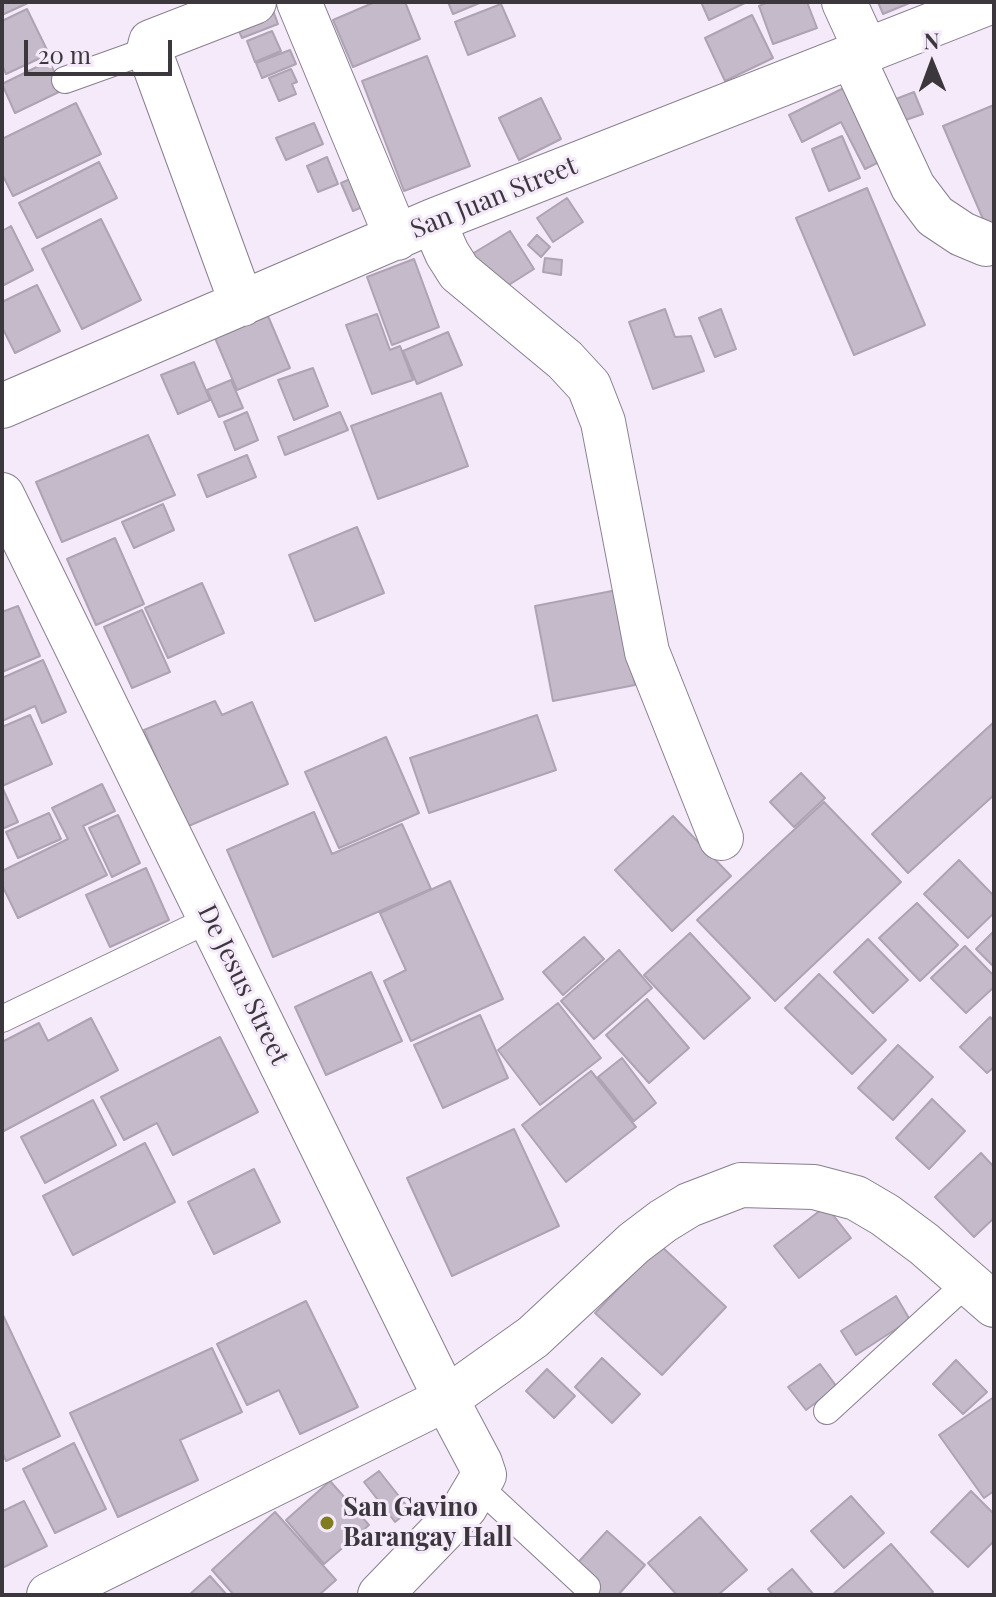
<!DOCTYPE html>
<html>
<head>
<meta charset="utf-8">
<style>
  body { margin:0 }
  #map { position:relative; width:996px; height:1597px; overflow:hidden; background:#f5eafa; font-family:"Playfair Display",serif }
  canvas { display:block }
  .frame { position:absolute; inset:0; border:4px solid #3b373d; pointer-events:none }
  .north { position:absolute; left:892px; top:24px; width:80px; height:80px; -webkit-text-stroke:6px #f5eafa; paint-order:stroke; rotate:359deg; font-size:22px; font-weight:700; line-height:32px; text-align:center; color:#3b373d }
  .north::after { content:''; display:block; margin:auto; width:28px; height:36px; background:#3b373d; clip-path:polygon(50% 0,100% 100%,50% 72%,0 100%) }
  .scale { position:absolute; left:24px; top:40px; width:148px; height:36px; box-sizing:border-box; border:4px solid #3b373d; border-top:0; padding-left:10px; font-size:24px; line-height:28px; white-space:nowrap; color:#3b373d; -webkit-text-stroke:6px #f5eafa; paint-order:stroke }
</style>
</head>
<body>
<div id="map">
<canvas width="996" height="1597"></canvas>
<div class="frame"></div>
<div class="north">N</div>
<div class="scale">20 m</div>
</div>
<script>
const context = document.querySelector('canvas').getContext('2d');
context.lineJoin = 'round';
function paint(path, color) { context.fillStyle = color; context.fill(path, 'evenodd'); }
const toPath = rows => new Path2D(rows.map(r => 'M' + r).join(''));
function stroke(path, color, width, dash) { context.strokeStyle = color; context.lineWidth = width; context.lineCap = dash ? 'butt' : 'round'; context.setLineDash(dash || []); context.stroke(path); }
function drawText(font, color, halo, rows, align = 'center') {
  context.font = font + ' "Playfair Display",serif'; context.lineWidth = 6; context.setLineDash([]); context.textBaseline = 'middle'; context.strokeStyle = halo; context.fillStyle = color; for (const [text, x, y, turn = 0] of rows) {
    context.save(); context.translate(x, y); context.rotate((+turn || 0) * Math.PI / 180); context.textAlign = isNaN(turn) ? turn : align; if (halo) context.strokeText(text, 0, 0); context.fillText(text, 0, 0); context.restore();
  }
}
const building = toPath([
  [2,2,30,2,2,15,2,2],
  [375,2,405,2,420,39,353,67,333,20,375,2],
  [448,2,482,2,453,14,448,2],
  [701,2,747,2,709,20,701,2],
  [768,2,807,2,817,28,773,44,759,6,768,2],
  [878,2,912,2,883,14,878,2],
  [501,4,515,36,468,55,455,22,501,4],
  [271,5,278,24,242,38,234,20,271,5],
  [27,9,49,54,6,74,2,65,2,21,27,9],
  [752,15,773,58,725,81,705,38,752,15],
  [272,31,281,51,255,62,247,41,272,31],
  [290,50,296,64,262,78,256,63,290,50],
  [427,56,470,166,404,191,362,81,427,56],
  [49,61,63,90,15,113,2,84,49,61],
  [291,69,297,82,292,84,296,94,279,101,269,78,291,69],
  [854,83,891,156,865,169,841,122,802,142,789,115,854,83],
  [914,92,923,114,891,125,883,104,914,92],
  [541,98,561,139,519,160,499,118,541,98],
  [76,103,101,154,13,196,2,174,2,139,76,103],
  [994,105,994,223,986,226,943,126,994,105],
  [314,123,323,144,286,160,276,138,314,123],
  [842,136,860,178,829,191,812,149,842,136],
  [327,157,338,184,318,192,307,166,327,157],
  [99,162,117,198,37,238,19,203,99,162],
  [355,177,367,205,353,211,341,183,355,177],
  [867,188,925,325,854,355,796,218,867,188],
  [567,198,583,222,553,242,537,218,567,198],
  [101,219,141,300,82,329,42,249,101,219],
  [11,226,33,270,2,286,2,231,11,226],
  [510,231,534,269,496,293,472,254,510,231],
  [537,235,550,247,541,257,528,245,537,235],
  [545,258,562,260,561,275,543,272,545,258],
  [414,259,439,327,392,345,367,277,414,259],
  [37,285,60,331,15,353,2,327,2,302,37,285],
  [665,309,675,337,691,336,704,371,653,389,629,322,665,309],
  [721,309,736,349,715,357,699,318,721,309],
  [377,314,390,350,400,346,413,380,372,394,346,325,377,314],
  [268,316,290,368,237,390,215,338,268,316],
  [448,332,462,365,417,384,403,351,448,332],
  [194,362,210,400,178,414,161,375,194,362],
  [313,368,328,406,294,420,278,380,313,368],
  [231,380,243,408,219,417,207,390,231,380],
  [441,393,468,466,378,499,351,426,441,393],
  [247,412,258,440,235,450,224,422,247,412],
  [340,412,348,430,285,455,278,437,340,412],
  [148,435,175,495,62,542,36,482,148,435],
  [247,455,256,477,207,497,198,475,247,455],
  [163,504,174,530,134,548,122,522,163,504],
  [357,527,384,593,315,621,289,555,357,527],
  [115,538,144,604,96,625,67,559,115,538],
  [202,583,224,633,168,658,145,608,202,583],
  [617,590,635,685,553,701,535,606,617,590],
  [18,606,40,656,2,672,2,612,18,606],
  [142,610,170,672,132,688,104,627,142,610],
  [43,660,66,712,42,723,35,706,2,721,2,678,43,660],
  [215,701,222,715,252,702,288,784,186,827,144,730,215,701],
  [30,715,52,764,2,786,2,727,30,715],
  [537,715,556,770,429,813,410,758,537,715],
  [994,722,994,795,908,873,872,834,994,722],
  [386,737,419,813,339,848,305,772,386,737],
  [801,773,825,798,794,827,770,802,801,773],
  [102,784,115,811,83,826,107,875,18,918,2,885,2,871,68,839,52,808,102,784],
  [3,789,18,822,2,829,2,790,3,789],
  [824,802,901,882,775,1001,697,920,824,802],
  [314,812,332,854,402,824,431,889,273,957,227,850,314,812],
  [49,813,61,839,18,858,6,832,49,813],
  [118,815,140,863,112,877,89,828,118,815],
  [673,816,731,876,672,931,615,870,673,816],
  [959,860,994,896,994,913,968,938,924,894,959,860],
  [146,868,169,920,110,947,86,895,146,868],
  [450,881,503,999,411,1041,384,981,406,970,380,913,450,881],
  [917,903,958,945,920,981,879,938,917,903],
  [994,931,994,967,976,949,994,931],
  [690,933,750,998,704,1039,644,975,690,933],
  [584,937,604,959,563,995,543,972,584,937],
  [868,939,908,980,873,1013,834,972,868,939],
  [965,946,994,976,994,987,966,1013,931,978,965,946],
  [619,950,652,988,594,1039,561,1001,619,950],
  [371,972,402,1041,326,1075,295,1007,371,972],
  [819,974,886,1040,852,1074,785,1008,819,974],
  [647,999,689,1048,649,1083,606,1035,647,999],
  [558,1003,601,1058,540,1105,498,1050,558,1003],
  [480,1015,508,1078,443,1108,414,1045,480,1015],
  [990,1017,994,1021,994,1067,987,1073,960,1047,990,1017],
  [91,1018,118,1070,2,1132,2,1042,39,1023,48,1041,91,1018],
  [220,1037,258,1112,173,1155,157,1123,124,1140,101,1097,220,1037],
  [898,1045,933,1077,893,1120,858,1088,898,1045],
  [622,1058,656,1103,634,1121,598,1077,622,1058],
  [591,1071,636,1127,566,1182,522,1125,591,1071],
  [932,1099,965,1131,929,1169,896,1138,932,1099],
  [93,1100,116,1145,45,1183,21,1137,93,1100],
  [514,1129,559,1226,452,1276,407,1178,514,1129],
  [145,1143,175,1202,73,1255,43,1196,145,1143],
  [981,1153,994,1167,994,1218,974,1237,935,1197,981,1153],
  [254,1169,280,1222,214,1254,188,1202,254,1169],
  [826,1206,851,1238,799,1278,774,1246,826,1206],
  [660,1245,726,1307,662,1375,595,1313,660,1245],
  [896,1296,910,1320,856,1355,841,1331,896,1296],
  [306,1301,358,1407,300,1434,279,1390,247,1405,217,1344,306,1301],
  [2,1313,60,1436,6,1461,2,1452,2,1313],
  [212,1348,242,1412,180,1440,198,1480,118,1517,70,1413,212,1348],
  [602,1358,640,1394,612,1423,575,1387,602,1358],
  [956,1360,987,1392,963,1414,933,1384,956,1360],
  [820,1364,837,1387,806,1410,788,1387,820,1364],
  [547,1369,575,1396,554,1418,526,1391,547,1369],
  [994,1397,994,1491,984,1498,939,1435,994,1397],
  [74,1443,106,1509,55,1533,23,1469,74,1443],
  [379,1471,410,1510,395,1522,364,1482,379,1471],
  [330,1481,369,1525,324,1564,286,1520,330,1481],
  [971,1491,994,1514,994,1541,968,1567,931,1532,971,1491],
  [851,1496,884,1533,844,1568,811,1531,851,1496],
  [24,1501,47,1546,2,1568,2,1510,3,1511,24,1501],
  [275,1512,336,1580,319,1595,234,1595,212,1570,275,1512],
  [700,1517,747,1570,718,1595,677,1595,648,1563,700,1517],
  [607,1531,645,1565,618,1595,601,1595,572,1569,607,1531],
  [891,1544,933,1592,929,1595,832,1595,891,1544],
  [792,1569,814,1595,773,1595,768,1589,792,1569],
  [210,1576,227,1595,189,1595,210,1576]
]);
const service = toPath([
  [65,80,149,50],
  [2,1019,210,919],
  [827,1411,968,1282],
  [478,1486,587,1587]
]);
const minor = toPath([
  [299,2,397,238],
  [844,2,866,50],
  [852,56,913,187,935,216,962,234,986,244],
  [433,221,447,253,459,272,565,360,589,386,603,422,647,652,721,838],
  [242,304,149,50,151,42,254,2],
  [2,406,433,221,990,2],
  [2,495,446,1399,480,1463,484,1475,465,1507,380,1595],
  [49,1595,446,1399,533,1337,634,1243,663,1221,689,1205,741,1185,814,1187,856,1198,885,1215,924,1244,994,1305]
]);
const markers = [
  [327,1523,8,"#817b21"]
];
const streetNames = [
  ["San Juan Street",494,198,-22],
  ["De Jesus Street",243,985,64]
];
const poiNames = [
  ["San Gavino",343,1508],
  ["Barangay Hall",343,1538]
];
paint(building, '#c4bac9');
stroke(building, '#ada3b2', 2);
stroke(service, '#897f8d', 28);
stroke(minor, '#897f8d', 46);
stroke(service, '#fff', 26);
stroke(minor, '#fff', 44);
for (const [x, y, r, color] of markers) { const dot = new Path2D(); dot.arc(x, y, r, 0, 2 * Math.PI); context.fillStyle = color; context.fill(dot); stroke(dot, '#f5eafa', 3); }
drawText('26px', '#3b373d', '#f5eafa', streetNames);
drawText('bold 26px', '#3b373d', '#f5eafa', poiNames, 'left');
</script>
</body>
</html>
